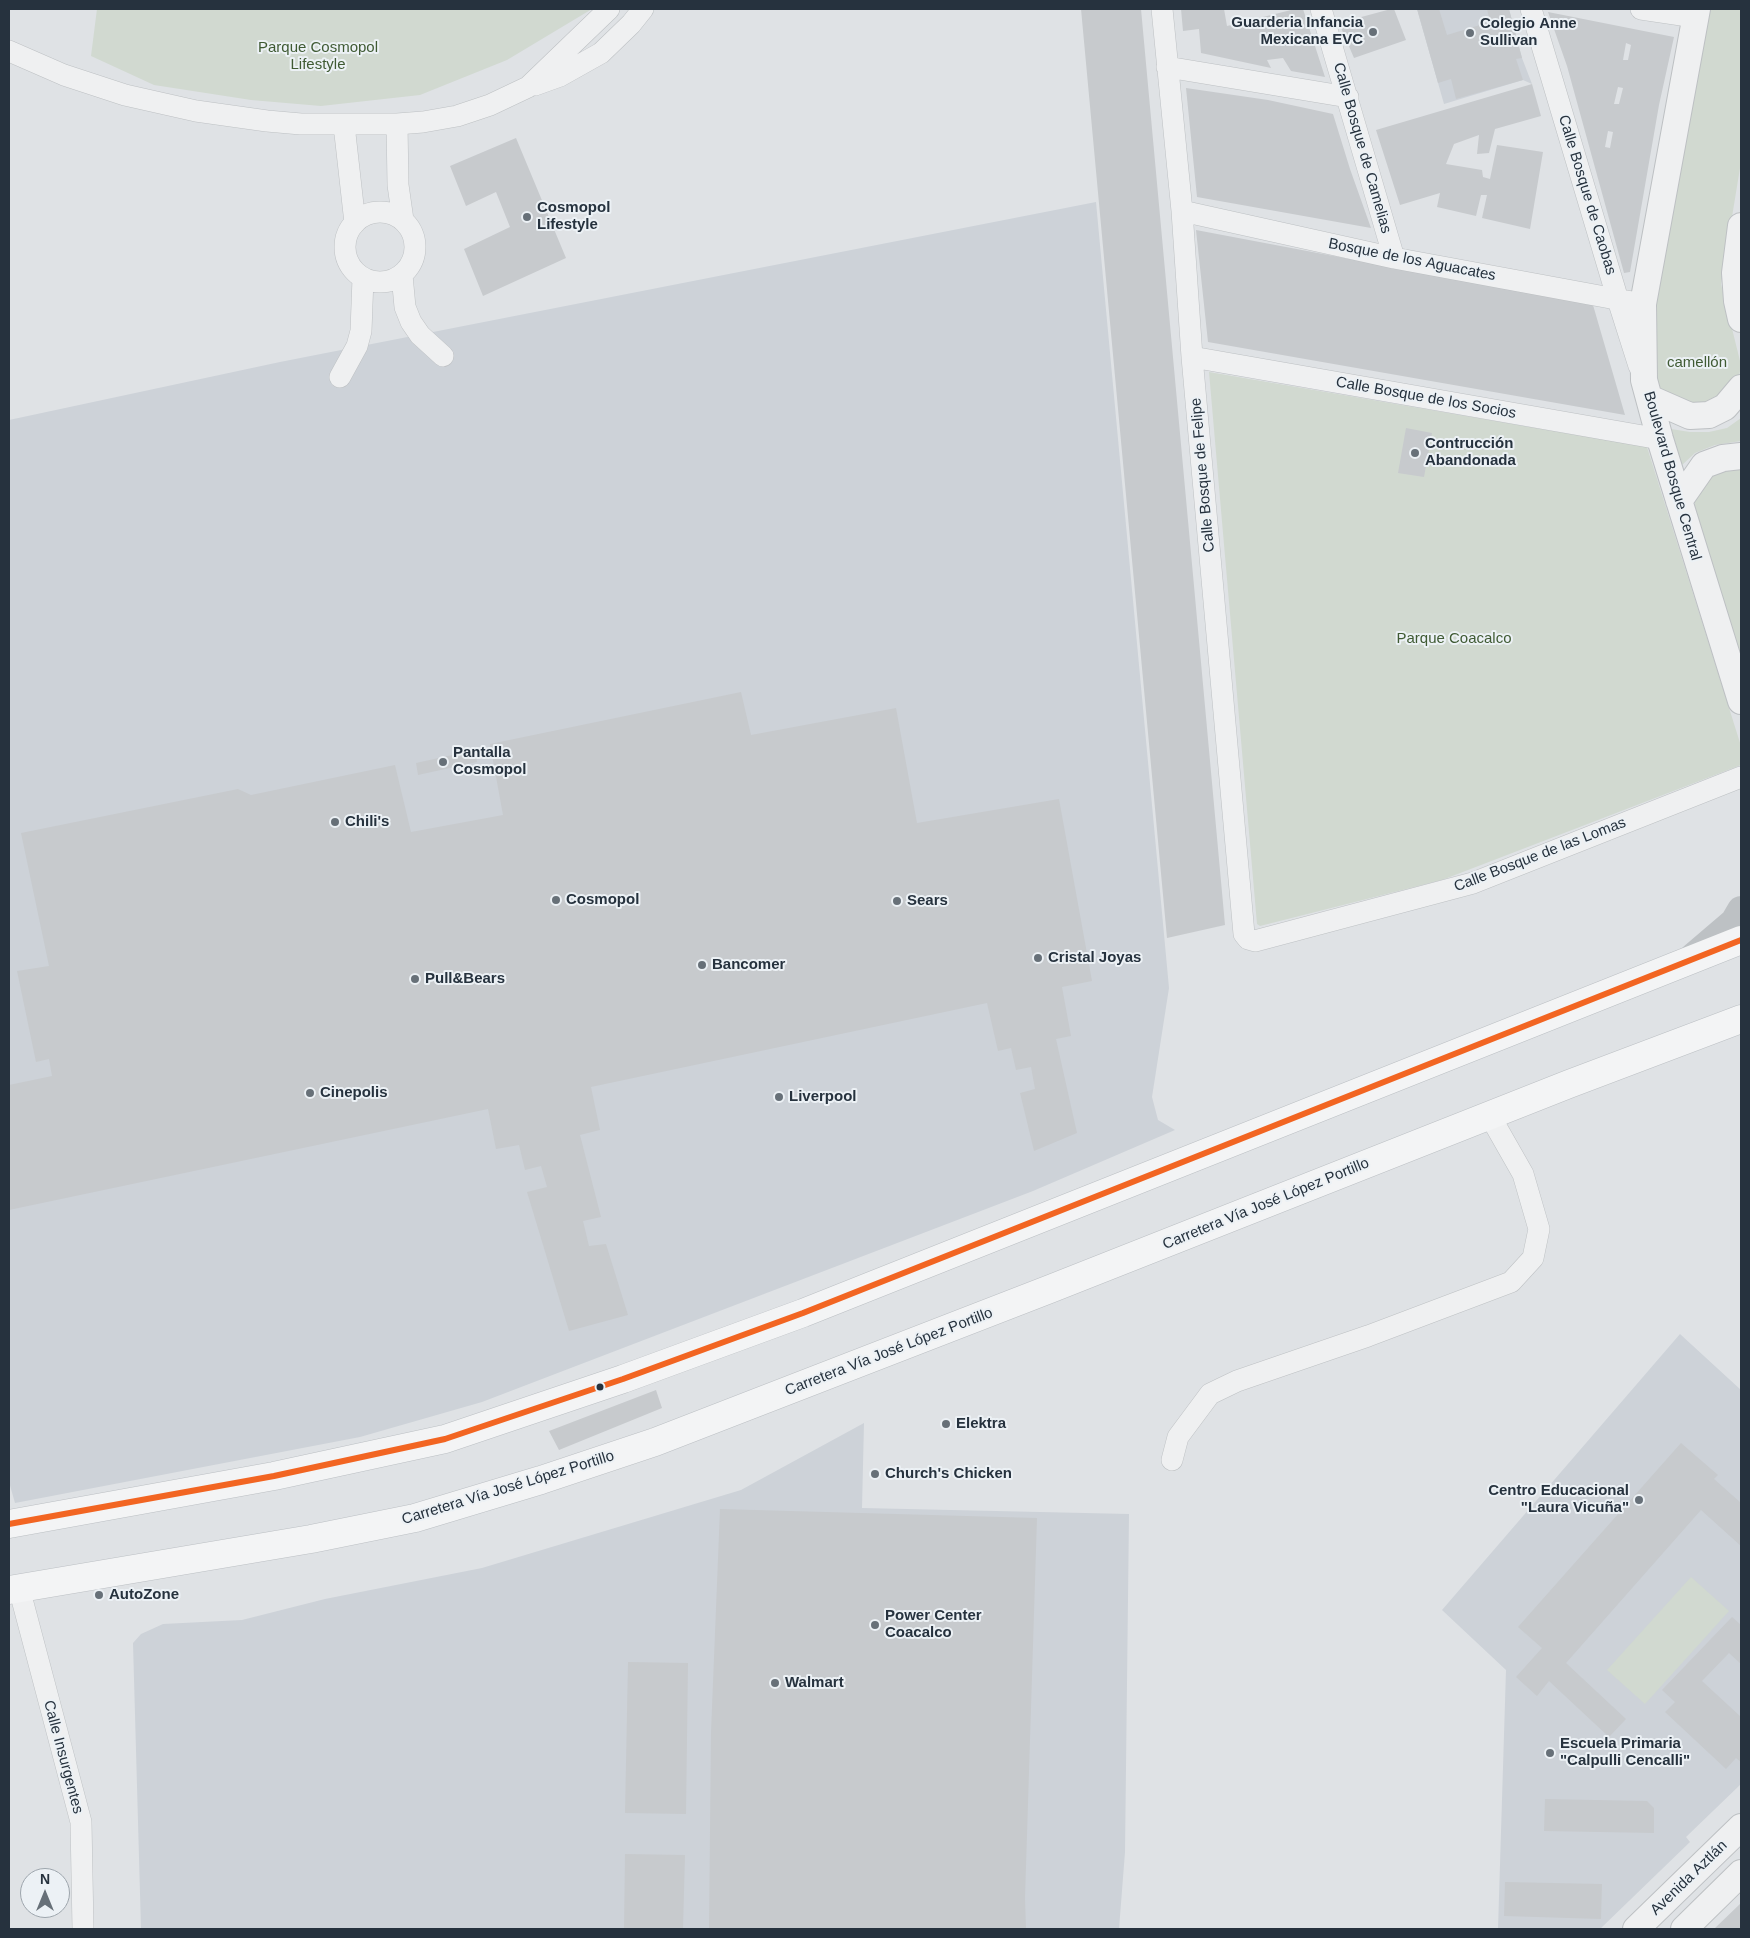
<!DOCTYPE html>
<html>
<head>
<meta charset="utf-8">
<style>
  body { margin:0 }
  #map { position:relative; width:1750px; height:1938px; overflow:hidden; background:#dfe2e5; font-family:Arial,sans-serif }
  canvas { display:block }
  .frame { position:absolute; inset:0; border:10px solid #26323e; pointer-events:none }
  .north { position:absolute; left:20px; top:1868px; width:50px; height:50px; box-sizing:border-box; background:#ecf1f5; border:1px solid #9da5ac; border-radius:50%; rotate:0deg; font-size:14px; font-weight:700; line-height:20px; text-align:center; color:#26323e }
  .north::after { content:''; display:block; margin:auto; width:18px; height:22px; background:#677078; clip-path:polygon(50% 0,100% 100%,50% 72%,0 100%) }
</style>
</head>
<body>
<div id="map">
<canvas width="1750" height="1938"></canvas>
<div class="frame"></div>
<div class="north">N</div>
</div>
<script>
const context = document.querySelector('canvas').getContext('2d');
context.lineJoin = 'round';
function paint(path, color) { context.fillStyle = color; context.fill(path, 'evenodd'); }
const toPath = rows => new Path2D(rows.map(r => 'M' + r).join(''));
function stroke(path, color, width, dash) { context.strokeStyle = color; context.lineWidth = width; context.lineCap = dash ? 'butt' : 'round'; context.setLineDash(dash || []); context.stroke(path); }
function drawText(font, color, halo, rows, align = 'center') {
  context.font = font + ' Arial,sans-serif'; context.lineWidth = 4; context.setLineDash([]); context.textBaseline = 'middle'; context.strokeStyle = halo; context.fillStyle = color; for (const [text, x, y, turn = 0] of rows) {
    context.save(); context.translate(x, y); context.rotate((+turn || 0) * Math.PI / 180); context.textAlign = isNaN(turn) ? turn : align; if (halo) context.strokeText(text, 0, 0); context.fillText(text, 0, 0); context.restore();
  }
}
const built = toPath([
  [1417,9,1509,9,1522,58,1532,84,1523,80,1444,104],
  [1096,202,1169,988,1152,1097,1158,1120,1175,1130,1033,1191,482,1402,360,1437,15,1503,9,1482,9,420,280,362],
  [1680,1334,1741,1390,1741,1784,1686,1837,1690,1842,1600,1929,1498,1929,1506,1670,1442,1610],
  [864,1423,862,1508,1129,1514,1125,1852,1119,1929,141,1929,133,1643,141,1634,163,1624,242,1620,325,1599,482,1568,741,1490]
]);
const green = toPath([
  [97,9,592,9,507,60,420,95,321,106,251,100,154,85,91,56],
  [1703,9,1741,9,1741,162,1721,284,1741,365,1738,382,1706,407,1667,397,1654,382,1652,305],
  [1209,372,1647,447,1741,746,1741,765,1442,880,1260,926,1257,924],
  [1741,418,1741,441,1715,445,1695,453,1682,465,1671,429,1690,432,1709,432,1727,428],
  [1741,467,1741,658,1694,508,1697,490,1709,474],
  [1691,1577,1729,1611,1645,1704,1607,1670]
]);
const building = toPath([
  [1081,9,1141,9,1193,575,1225,925,1167,938],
  [1181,9,1224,9,1227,26,1295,9,1303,9,1325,77,1291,71,1283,58,1267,60,1271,68,1201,53,1199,29,1183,31],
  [1391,9,1394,9,1406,40,1354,58,1339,23],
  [1417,9,1439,9,1447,35,1490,22,1487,9,1509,9,1522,58,1516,59,1523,80,1456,99,1451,79,1438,83],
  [1548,12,1674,37,1659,105,1630,272,1624,273,1567,66],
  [1626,43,1631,45,1628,60,1623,60],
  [1618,87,1623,88,1619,104,1614,104],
  [1608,131,1613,132,1610,148,1605,147],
  [1532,84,1541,116,1495,129,1489,153,1477,154,1479,135,1454,144,1446,164,1482,170,1483,177,1490,179,1497,145,1543,152,1530,229,1482,218,1487,195,1481,195,1476,216,1437,207,1440,193,1400,205,1376,130],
  [1186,88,1268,100,1333,114,1350,169,1371,228,1197,197],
  [516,138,566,258,483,296,464,249,510,227,496,192,466,206,450,166],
  [1196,230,1593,305,1625,415,1208,342],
  [1406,428,1432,433,1424,477,1398,473],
  [741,692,751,735,896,708,917,823,1059,799,1092,981,1062,987,1071,1036,1056,1039,1077,1133,1034,1151,1020,1093,1035,1089,1031,1067,1016,1070,1011,1048,998,1051,987,1003,591,1087,600,1130,580,1135,601,1217,583,1221,589,1246,606,1244,628,1315,569,1331,527,1192,547,1187,541,1166,525,1170,519,1145,496,1149,488,1109,9,1210,9,1085,52,1076,49,1059,36,1062,17,971,49,966,21,833,238,789,251,795,395,765,411,832,503,815,490,744],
  [475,750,477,762,418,775,416,763],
  [656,1390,662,1408,559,1450,549,1431],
  [1681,1443,1718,1475,1714,1479,1741,1503,1741,1546,1701,1510,1566,1663,1626,1719,1609,1737,1549,1681,1537,1696,1516,1677,1542,1648,1518,1627],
  [720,1509,1037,1518,1025,1898,1026,1929,709,1929,711,1732],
  [1732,1617,1741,1625,1741,1664,1729,1653,1702,1681,1741,1717,1741,1762,1736,1758,1726,1769,1665,1712,1675,1702,1662,1690],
  [628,1662,688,1663,686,1814,625,1813],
  [1545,1799,1647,1801,1654,1808,1654,1833,1544,1831],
  [625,1854,685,1855,683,1929,624,1929],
  [1505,1882,1602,1884,1601,1919,1504,1916],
  [1741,1903,1741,1929,1713,1929,1715,1928]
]);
const minor = toPath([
  [1162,9,1182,211,1192,357,1244,934,1248,939,1255,941,1473,883,1741,777],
  [1321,9,1394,258],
  [1531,9,1618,300,1639,366],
  [1641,9,1695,17],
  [9,51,64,75,125,95,196,111,267,121,301,124,397,124,423,122,457,116,490,105,528,87,609,9],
  [1167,67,1348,97],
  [535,85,560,76,601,53,631,24,643,9],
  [397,124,398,185,403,220],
  [344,125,355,223],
  [1182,211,1394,258,1643,304],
  '345 247a35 35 0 1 1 70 0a35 35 0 1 1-70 0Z',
  [402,275,405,307,411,322,420,335,443,356],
  [1192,357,1660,439],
  [340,377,357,346,361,331,363,278],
  [1172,1460,1178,1437,1210,1394,1237,1381,1368,1336,1511,1282,1533,1258,1539,1229,1523,1174,1490,1116],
  [19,1588,81,1822,83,1929]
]);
const tertiary = toPath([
  [1697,9,1643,304,1644,380,1660,439,1741,701],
  [1741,226,1735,273,1737,301,1741,319],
  [1649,398,1690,416,1709,415,1725,407,1741,388],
  [1679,501,1704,465,1723,458,1741,456],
  [1636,1929,1741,1827],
  [1684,1929,1741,1873]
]);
const secondary = toPath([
  [1693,957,1734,922,1741,910]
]);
const primary = toPath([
  [9,1524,274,1476,445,1439,623,1379,803,1313,1741,940],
  [9,1590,311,1539,415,1518,541,1480,655,1442,1050,1289,1569,1084,1741,1019]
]);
const bus1 = toPath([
  [9,1524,274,1476,445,1439,623,1379,803,1313,1741,940]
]);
const markers = [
  [1373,32,5,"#677078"],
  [1470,33,5,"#677078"],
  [527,217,5,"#677078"],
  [1415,453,5,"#677078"],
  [443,762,5,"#677078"],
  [335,822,5,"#677078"],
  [556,900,5,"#677078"],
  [897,901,5,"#677078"],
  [1038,958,5,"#677078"],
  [702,965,5,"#677078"],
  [415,979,5,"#677078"],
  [310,1093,5,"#677078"],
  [779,1097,5,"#677078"],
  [600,1387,4.5,"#26323e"],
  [946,1424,5,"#677078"],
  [875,1474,5,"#677078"],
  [1639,1500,5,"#677078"],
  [99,1595,5,"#677078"],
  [875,1625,5,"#677078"],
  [775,1683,5,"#677078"],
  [1550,1753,5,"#677078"]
];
const poiNames = [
  ["Guarderia Infancia",1363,23,"right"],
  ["Mexicana EVC",1363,40,"right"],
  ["Colegio Anne",1480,24],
  ["Sullivan",1480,41],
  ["Cosmopol",537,208],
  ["Lifestyle",537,225],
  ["Contrucción",1425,444],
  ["Abandonada",1425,461],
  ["Pantalla",453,753],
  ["Cosmopol",453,770],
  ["Chili's",345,822],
  ["Cosmopol",566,900],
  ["Sears",907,901],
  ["Cristal Joyas",1048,958],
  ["Bancomer",712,965],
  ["Pull&Bears",425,979],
  ["Cinepolis",320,1093],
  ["Liverpool",789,1097],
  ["Elektra",956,1424],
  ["Church's Chicken",885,1474],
  ["Centro Educacional",1629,1491,"right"],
  ["\"Laura Vicuña\"",1629,1508,"right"],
  ["AutoZone",109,1595],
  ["Power Center",885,1616],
  ["Coacalco",885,1633],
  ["Walmart",785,1683],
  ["Escuela Primaria",1560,1744],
  ["\"Calpulli Cencalli\"",1560,1761]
];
const parkNames = [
  ["Parque Cosmopol",318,48],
  ["Lifestyle",318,65],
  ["camellón",1697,363],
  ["Parque Coacalco",1454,639]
];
const streetNames = [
  ["Calle Bosque de Camelias",1362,148,74],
  ["Calle Bosque de Caobas",1587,195,73],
  ["Bosque de los Aguacates",1412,260,11],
  ["Calle Bosque de los Socios",1426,398,10],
  ["Calle Bosque de Felipe",1203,475,-95],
  ["Boulevard Bosque Central",1672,476,74],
  ["Calle Bosque de las Lomas",1540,855,-21],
  ["Carretera Vía José López Portillo",1266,1204,-22],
  ["Carretera Vía José López Portillo",889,1352,-21],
  ["Carretera Vía José López Portillo",508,1488,-17],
  ["Calle Insurgentes",63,1757,75],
  ["Avenida Aztlán",1689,1878,-44]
];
paint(built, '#cdd2d8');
paint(green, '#d1d9d0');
paint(building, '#c7cacd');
stroke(minor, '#bdc0c3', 22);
stroke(tertiary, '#bdc0c3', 28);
stroke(primary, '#bbbfc3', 29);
stroke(minor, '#eff0f1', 21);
stroke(tertiary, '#eff0f1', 26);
stroke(secondary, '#bdc1c4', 28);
stroke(primary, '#f3f4f5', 28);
stroke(bus1, '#f26522', 6);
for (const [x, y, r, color] of markers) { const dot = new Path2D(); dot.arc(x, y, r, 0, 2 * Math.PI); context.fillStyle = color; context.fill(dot); stroke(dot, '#ecf1f5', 2); }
drawText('bold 15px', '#26323e', '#ecf1f5', poiNames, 'left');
drawText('15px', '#3f5a33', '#ecf1f5', parkNames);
drawText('15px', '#26323e', '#ecf1f5', streetNames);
</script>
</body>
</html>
